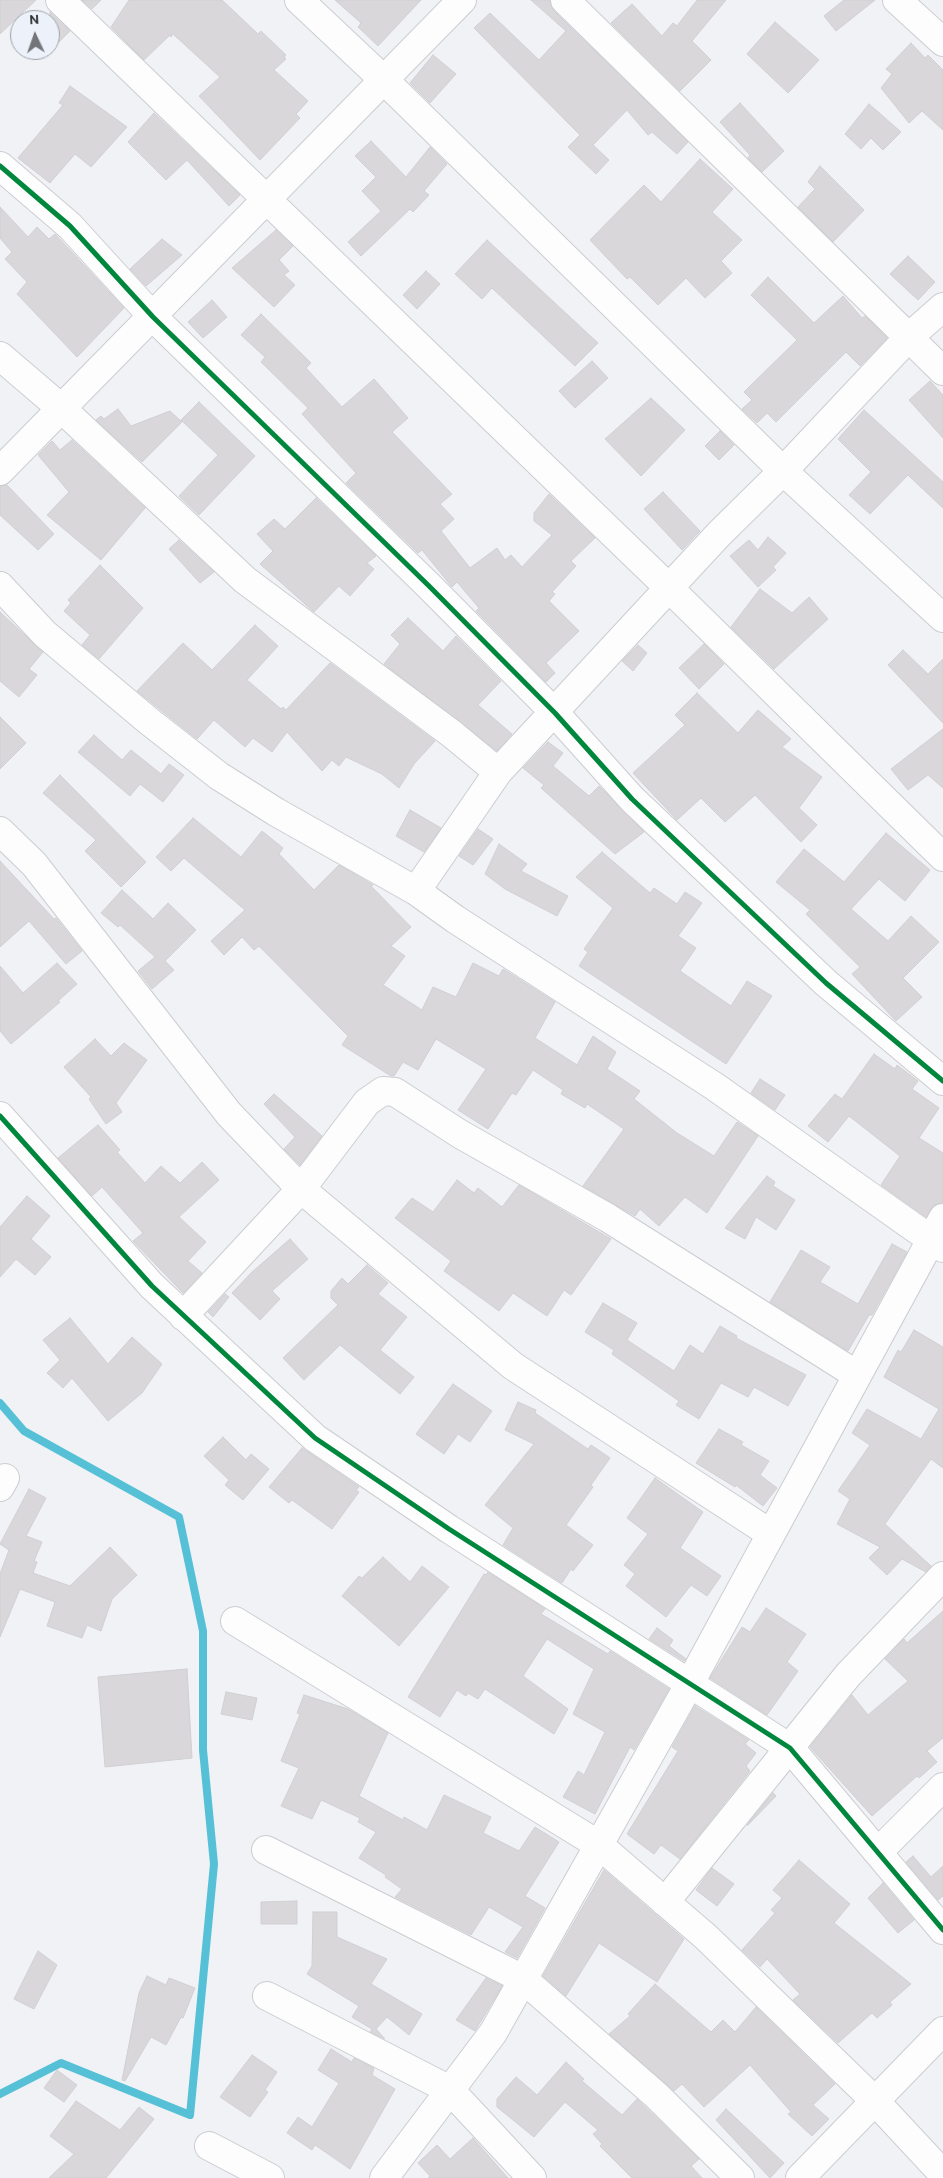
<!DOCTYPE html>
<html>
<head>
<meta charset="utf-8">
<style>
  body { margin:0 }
  #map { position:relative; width:943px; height:2178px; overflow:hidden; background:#f0f2f6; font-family:Overpass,sans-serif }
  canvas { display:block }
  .north { position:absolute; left:10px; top:10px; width:50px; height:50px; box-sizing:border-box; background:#ecf1fa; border:1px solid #a0a4ab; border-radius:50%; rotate:357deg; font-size:14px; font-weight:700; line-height:20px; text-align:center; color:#2f3134 }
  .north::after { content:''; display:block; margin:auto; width:18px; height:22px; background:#737578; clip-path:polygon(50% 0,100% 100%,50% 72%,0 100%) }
</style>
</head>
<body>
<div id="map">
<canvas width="943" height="2178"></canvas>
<div class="north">N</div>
</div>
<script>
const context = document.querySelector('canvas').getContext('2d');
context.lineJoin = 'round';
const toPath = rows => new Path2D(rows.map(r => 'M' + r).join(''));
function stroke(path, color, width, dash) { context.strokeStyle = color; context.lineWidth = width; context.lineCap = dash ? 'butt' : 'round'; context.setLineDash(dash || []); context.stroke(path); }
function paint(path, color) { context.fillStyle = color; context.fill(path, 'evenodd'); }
const stream = toPath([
  [0,1403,24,1431,179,1517,203,1631,203,1750,214,1864,190,2115,61,2063,0,2094]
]);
const building = toPath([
  [0,0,36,0,0,34,0,0],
  [82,0,101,0,92,9,82,0],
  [129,0,222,0,258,34,261,31,286,55,284,57,286,59,274,70,308,101,296,114,300,118,260,160,199,96,220,77,173,34,171,37,170,35,144,60,111,27,129,0],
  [335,0,421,0,378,46,358,27,361,23,335,0],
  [531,0,550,0,554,11,688,142,677,154,652,132,648,135,627,110,593,145,609,160,596,174,568,147,580,135,474,28,490,13,539,60,566,31,531,0],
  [697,0,726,0,692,41,711,60,680,91,611,23,632,4,662,36,673,23,677,26,697,0],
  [844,0,875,0,836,31,824,16,844,0],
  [50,12,70,31,50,51,50,12],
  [775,22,819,60,788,93,747,54,775,22],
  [911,43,925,58,928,55,943,70,943,130,922,111,909,123,881,88,892,74,886,69,911,43],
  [433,55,456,74,430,103,410,83,433,55],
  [70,86,127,127,91,167,75,154,50,183,18,158,63,105,59,103,70,86],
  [740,103,784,151,762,172,748,158,750,155,720,122,740,103],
  [869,104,901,132,883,150,871,138,861,149,845,134,869,104],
  [154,113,240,195,229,206,187,160,166,180,128,142,154,113],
  [371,141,406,177,430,147,447,164,424,191,429,195,413,212,410,209,361,256,348,242,381,211,362,191,376,177,355,156,371,141],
  [700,159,733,189,712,212,742,240,721,261,732,273,705,298,686,278,658,305,630,277,627,279,590,240,644,185,661,202,700,159],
  [820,166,864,210,833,242,798,207,815,189,808,182,820,166],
  [0,207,28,237,37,227,49,239,55,234,124,308,77,357,17,294,27,282,5,259,12,252,0,238,0,207],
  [276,230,293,246,279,260,289,271,284,275,295,285,274,307,232,268,276,230],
  [162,239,182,255,146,286,130,269,162,239],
  [487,240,598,343,575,366,492,288,482,299,455,274,487,240],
  [908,256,935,282,918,300,890,274,908,256],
  [426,271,440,284,417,309,403,295,426,271],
  [768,277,814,323,843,296,862,318,865,316,887,338,860,366,846,352,776,422,767,413,757,423,742,409,752,400,744,392,797,340,751,295,768,277],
  [212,300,227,317,203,338,188,322,212,300],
  [261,314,311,363,306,368,342,407,374,379,408,418,392,432,452,494,440,504,454,519,441,531,470,568,497,548,505,560,511,555,522,567,552,535,534,521,534,513,549,494,595,538,571,561,576,566,552,592,555,594,549,601,579,631,546,663,555,673,546,682,476,611,479,608,457,582,452,587,422,550,418,553,346,483,356,473,302,414,308,408,261,362,265,357,241,335,261,314],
  [592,361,608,378,575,408,559,391,592,361],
  [930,381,943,395,943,438,909,400,930,381],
  [651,398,685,430,641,476,605,439,651,398],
  [199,402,255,456,199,515,179,496,218,455,181,420,199,402],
  [118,409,131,426,170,411,182,422,142,462,96,420,101,416,104,419,118,409],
  [864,410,943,482,943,508,908,475,870,514,849,495,871,472,838,439,864,410],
  [720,431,734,445,719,460,705,446,720,431],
  [72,440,145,508,101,560,47,515,69,492,38,455,52,441,60,450,72,440],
  [7,485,54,534,38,550,0,515,0,486,7,485],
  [663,492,700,531,682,550,644,509,663,492],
  [316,498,376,556,367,563,374,569,350,596,339,586,314,612,260,564,273,551,257,534,274,519,285,529,316,498],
  [768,537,786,553,773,567,776,570,758,587,730,556,749,540,758,550,768,537],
  [179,540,214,572,200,583,169,549,179,540],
  [100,565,143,608,99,659,82,645,90,635,64,611,71,603,68,600,100,565],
  [760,589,792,613,809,597,828,619,774,669,731,627,760,589],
  [0,612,43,652,29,669,37,675,19,697,0,681,0,612],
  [408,618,443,651,456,636,501,681,478,705,512,734,497,751,384,664,400,644,391,635,408,618],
  [255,625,278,646,247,680,281,709,283,707,286,710,330,663,435,741,414,764,399,788,382,774,346,757,339,766,332,760,322,771,287,732,272,752,253,738,245,747,214,720,197,739,137,691,183,643,212,670,255,625],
  [704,644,724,664,699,689,679,668,704,644],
  [638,645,647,653,633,671,622,661,638,645],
  [903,650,928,674,943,659,943,723,888,665,903,650],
  [697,693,738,733,758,710,791,739,782,747,822,777,799,808,817,825,801,842,755,795,725,822,701,798,677,820,633,773,685,725,675,715,697,693],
  [0,717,26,743,0,769,0,717],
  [943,729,943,788,928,775,908,790,891,769,943,729],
  [94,735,122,760,131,750,161,774,169,764,184,775,163,802,140,784,130,796,78,752,94,735],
  [548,742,563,753,553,766,589,796,599,786,644,832,615,854,541,788,544,785,523,768,548,742],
  [60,775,146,862,121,887,85,851,96,840,43,793,60,775],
  [410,810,441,828,424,852,396,836,410,810],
  [193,818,241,857,262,831,283,848,279,854,314,890,339,865,373,885,371,886,411,927,391,946,405,956,383,985,422,1010,433,987,456,997,473,963,499,976,503,969,555,1002,535,1038,577,1065,593,1036,616,1052,607,1069,640,1091,634,1099,677,1133,714,1156,737,1122,758,1136,707,1213,685,1197,659,1226,640,1209,635,1216,583,1186,624,1129,587,1104,585,1108,561,1094,563,1090,533,1070,516,1095,512,1093,488,1129,458,1110,486,1069,436,1039,418,1070,403,1062,394,1076,391,1076,342,1045,348,1036,259,946,254,950,242,937,224,955,211,941,245,910,184,858,171,871,156,857,193,818],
  [478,829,493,839,473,865,459,856,478,829],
  [886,833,930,870,905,901,879,879,851,909,888,941,911,916,939,942,903,978,922,997,896,1021,852,974,860,967,806,914,810,910,776,882,804,849,844,882,886,833],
  [499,844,527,864,521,871,568,896,557,916,505,889,485,874,499,844],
  [602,852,650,893,654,888,677,904,685,892,702,903,678,936,696,948,680,971,731,1006,747,981,772,996,726,1064,579,966,588,952,584,949,613,908,576,877,602,852],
  [0,861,54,919,56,918,82,951,66,964,29,921,0,947,0,861],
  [122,890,153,919,168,903,196,930,165,961,174,970,152,989,138,971,155,957,120,925,118,927,101,913,122,890],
  [57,963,77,984,58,1001,60,1002,11,1044,0,1031,0,966,23,993,57,963],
  [95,1039,111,1056,124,1043,147,1060,116,1103,122,1112,106,1124,89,1099,91,1097,64,1067,95,1039],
  [874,1054,895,1069,897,1065,918,1081,912,1089,939,1108,919,1138,943,1153,943,1202,934,1205,926,1217,881,1185,900,1156,849,1116,828,1142,808,1126,835,1094,842,1099,874,1054],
  [760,1079,785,1095,775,1110,751,1093,760,1079],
  [274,1094,322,1136,300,1165,284,1149,295,1137,264,1104,274,1094],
  [98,1125,120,1150,117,1152,145,1183,161,1166,180,1183,202,1162,219,1180,179,1217,206,1242,188,1261,202,1273,183,1293,133,1241,143,1233,102,1187,92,1196,58,1158,98,1125],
  [767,1176,775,1182,773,1186,795,1200,776,1230,756,1217,745,1239,725,1228,767,1176],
  [457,1180,474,1193,478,1188,502,1207,519,1185,611,1239,571,1295,564,1290,547,1316,513,1293,499,1311,444,1271,451,1261,395,1218,412,1198,433,1212,457,1180],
  [27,1196,50,1216,31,1239,51,1257,35,1275,16,1259,0,1277,0,1227,27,1196],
  [290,1239,308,1259,272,1291,280,1299,260,1320,232,1293,252,1272,290,1239],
  [892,1244,907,1252,872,1315,869,1315,848,1351,770,1302,801,1250,830,1267,820,1282,858,1304,892,1244],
  [367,1265,388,1283,378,1294,407,1317,380,1350,414,1377,400,1394,340,1345,304,1380,283,1358,338,1305,331,1298,331,1291,342,1278,348,1284,367,1265],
  [225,1294,229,1297,213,1317,208,1312,225,1294],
  [603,1303,637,1323,627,1340,674,1371,690,1345,703,1354,720,1326,737,1336,736,1338,806,1375,788,1406,754,1387,748,1397,721,1383,699,1419,676,1405,679,1401,612,1354,614,1350,585,1332,603,1303],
  [70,1318,108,1364,132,1337,162,1364,142,1393,108,1421,72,1378,63,1388,47,1373,60,1360,43,1340,70,1318],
  [914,1330,943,1347,943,1468,931,1459,885,1524,931,1566,926,1572,902,1559,887,1575,869,1558,880,1547,837,1524,850,1499,838,1491,870,1445,852,1433,867,1409,921,1439,939,1409,884,1377,898,1350,901,1352,914,1330],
  [453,1384,492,1411,470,1442,458,1434,444,1454,416,1434,453,1384],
  [518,1402,536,1410,535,1413,588,1449,591,1445,610,1458,591,1485,593,1487,566,1525,593,1545,573,1571,571,1569,562,1583,503,1545,513,1528,485,1505,534,1444,505,1430,518,1402],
  [719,1429,743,1442,741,1445,769,1461,760,1475,777,1488,763,1506,736,1485,735,1487,696,1463,719,1429],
  [223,1437,246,1460,251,1454,269,1469,243,1500,225,1485,229,1480,204,1456,223,1437],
  [302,1448,359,1487,356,1490,359,1492,332,1529,292,1500,289,1503,269,1487,302,1448],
  [655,1478,703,1512,680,1548,721,1576,707,1596,691,1585,666,1617,626,1586,635,1574,624,1565,648,1534,627,1518,655,1478],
  [29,1489,46,1498,26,1536,42,1542,34,1561,37,1562,33,1573,70,1586,110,1547,137,1575,112,1599,101,1631,87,1625,82,1638,47,1626,55,1602,20,1589,0,1637,0,1574,9,1550,0,1544,29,1489],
  [383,1557,410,1582,422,1566,449,1587,399,1646,342,1596,359,1576,362,1578,383,1557],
  [488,1572,545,1609,541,1614,608,1654,610,1651,669,1689,634,1750,630,1747,595,1814,563,1797,578,1771,584,1775,605,1732,573,1714,594,1669,547,1639,523,1676,568,1709,554,1734,485,1689,478,1699,468,1693,466,1696,457,1690,440,1717,408,1697,484,1574,486,1575,488,1572],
  [766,1608,806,1634,787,1662,798,1671,767,1715,710,1678,742,1627,750,1632,766,1608],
  [943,1611,943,1738,927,1751,937,1762,919,1778,917,1776,872,1816,810,1747,852,1695,868,1715,908,1681,885,1659,904,1639,907,1643,943,1611],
  [657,1628,673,1640,669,1646,686,1659,684,1661,649,1639,657,1628],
  [187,1669,192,1758,105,1767,98,1677,187,1669],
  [226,1692,257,1698,252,1720,221,1714,226,1692],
  [304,1695,348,1709,388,1733,359,1796,403,1820,404,1817,427,1830,444,1795,491,1817,483,1833,519,1851,535,1827,559,1842,525,1896,545,1908,517,1958,505,1952,523,1927,489,1907,471,1935,395,1897,402,1889,385,1877,386,1875,359,1858,376,1832,358,1822,360,1818,321,1800,312,1819,281,1806,299,1768,281,1761,300,1714,297,1713,304,1695],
  [695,1706,749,1740,745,1744,756,1753,746,1766,750,1771,680,1859,661,1845,654,1854,627,1834,678,1751,672,1747,695,1706],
  [773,1793,776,1796,748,1825,747,1825,773,1793],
  [913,1856,931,1877,943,1866,943,1896,938,1900,906,1862,913,1856],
  [799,1860,850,1904,834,1923,911,1984,890,2002,892,2005,877,2018,872,2013,838,2043,793,2000,800,1994,767,1959,760,1967,742,1950,775,1913,771,1910,782,1898,773,1890,799,1860],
  [712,1868,734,1884,717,1906,696,1890,712,1868],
  [604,1870,684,1939,657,1982,599,1943,566,1996,543,1976,604,1870],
  [883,1883,914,1920,898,1933,868,1898,883,1883],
  [297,1901,297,1924,261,1924,261,1902,297,1901],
  [313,1912,337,1912,337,1937,387,1959,371,1984,422,2014,409,2035,387,2017,376,2029,385,2039,370,2032,372,2029,352,2017,359,2006,307,1974,312,1966,313,1912],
  [38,1951,57,1965,34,2009,14,1999,38,1951],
  [147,1976,166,1985,169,1978,195,1988,183,2018,181,2017,166,2045,151,2037,125,2081,122,2080,139,1993,147,1976],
  [486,1978,502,1986,475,2031,456,2020,486,1978],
  [655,1984,711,2032,723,2020,735,2032,756,2007,835,2084,813,2105,829,2119,812,2136,788,2114,791,2112,750,2065,704,2107,682,2084,674,2091,609,2034,630,2016,628,2014,655,1984],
  [331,2049,352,2062,354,2058,374,2068,372,2075,395,2089,350,2169,315,2145,312,2150,287,2133,298,2117,312,2127,339,2083,318,2070,331,2049],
  [252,2055,277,2072,265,2090,268,2092,250,2117,220,2097,252,2055],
  [566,2062,584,2079,582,2081,622,2115,637,2099,699,2159,691,2166,702,2178,632,2178,600,2146,602,2144,593,2134,598,2130,565,2102,534,2137,497,2107,497,2099,516,2077,537,2095,566,2062],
  [57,2070,77,2085,64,2102,44,2088,57,2070],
  [76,2101,120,2130,139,2107,154,2119,106,2178,49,2178,74,2154,50,2136,76,2101],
  [726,2109,784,2163,770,2178,716,2120,726,2109],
  [473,2138,508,2178,428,2178,430,2176,418,2163,437,2145,450,2159,473,2138]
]);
const minor = toPath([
  [60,0,669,588,943,857],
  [299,0,384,80,783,471,943,618],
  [565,0,943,371],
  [897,0,943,42],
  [0,166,70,226,153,317,429,586,555,713,632,799,826,983,943,1081],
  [0,356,62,409,245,580,452,734,498,772],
  [0,471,462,0],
  [0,586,45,634,150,722,219,776,276,812,416,891,455,919,714,1086,943,1248],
  [0,831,34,864,229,1114,301,1189,513,1366,771,1534],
  [416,891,498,772,719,534,783,471,909,337,943,307],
  [0,1116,152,1286,315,1438,449,1529,790,1748,943,1930],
  [183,1316,301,1189,367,1102,383,1091,395,1092,460,1134,608,1218,857,1375],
  [0,1487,5,1478],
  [235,1621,599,1845,706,1937,875,2101,943,2174],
  [266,1850,523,1979,657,2096,740,2178],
  [878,1852,943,1787],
  [665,1902,848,1675,943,1576],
  [267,1996,450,2090,532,2178],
  [209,2146,270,2178],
  [384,2178,493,2033,690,1683,943,1218],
  [800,2178,943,2031]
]);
const cycleway = toPath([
  [0,166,70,226,153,317,429,586,555,713,632,799,826,983,943,1081],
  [0,1116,152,1286,315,1438,449,1529,790,1748,943,1930]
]);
stroke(stream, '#55c0d6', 8);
paint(building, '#d9d7da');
stroke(building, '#d0cfd2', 1);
stroke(minor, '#cbcdd0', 30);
stroke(minor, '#fdfdfe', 28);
stroke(cycleway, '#00873e', 5);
</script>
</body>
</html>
